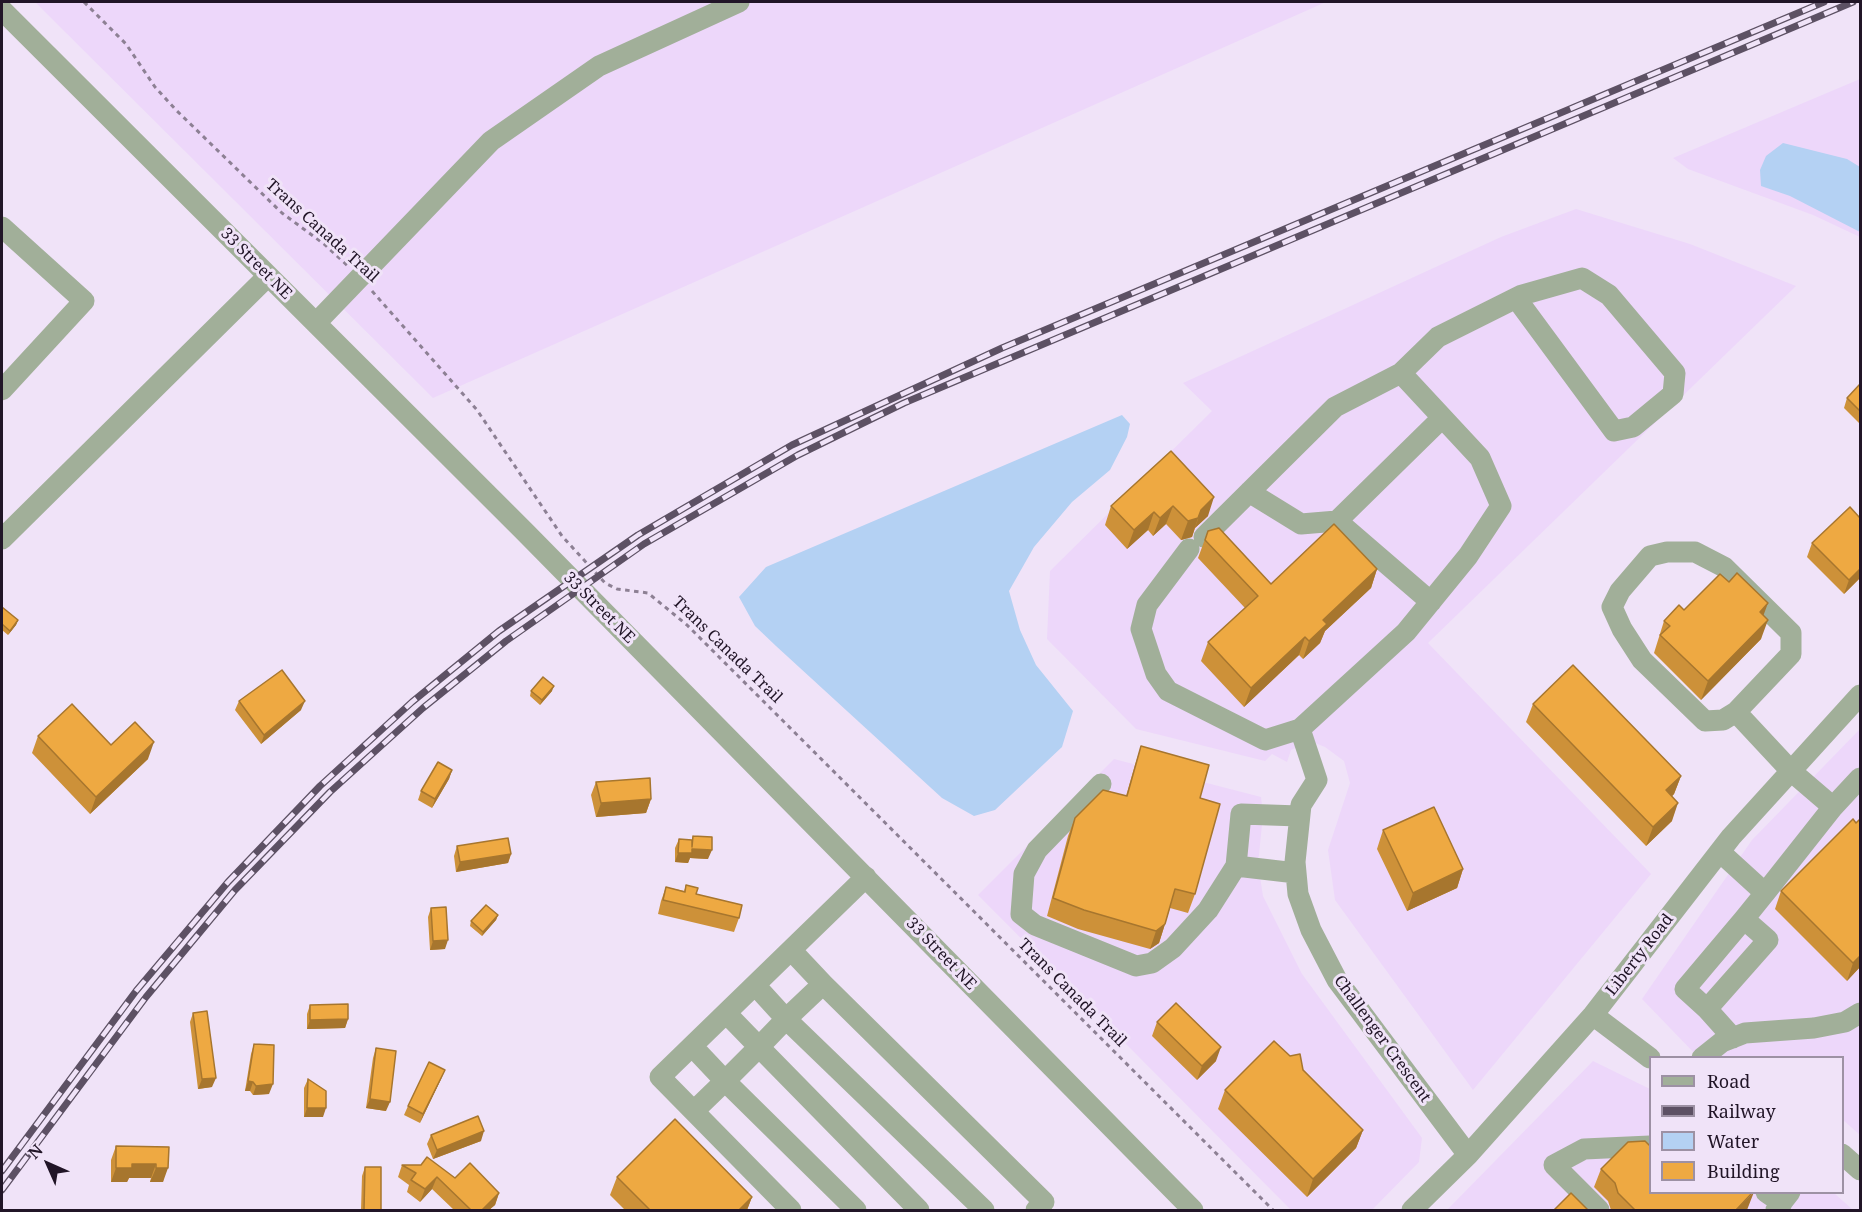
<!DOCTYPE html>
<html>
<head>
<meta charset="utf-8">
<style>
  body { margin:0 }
  #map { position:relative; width:1862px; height:1212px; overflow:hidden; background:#f0e3f8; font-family:"Noto Serif",serif }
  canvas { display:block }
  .frame { position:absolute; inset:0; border:3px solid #211527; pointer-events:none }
  .legend { position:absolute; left:1649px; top:1056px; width:195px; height:138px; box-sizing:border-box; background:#f0e3f8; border:2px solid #9d91a4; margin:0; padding:8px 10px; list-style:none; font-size:18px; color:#211527 }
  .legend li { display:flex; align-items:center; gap:12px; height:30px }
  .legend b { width:30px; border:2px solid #9d91a4 }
  .north { position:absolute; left:18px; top:1134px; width:60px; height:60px; -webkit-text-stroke:4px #f0e3f8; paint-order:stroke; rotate:315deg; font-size:16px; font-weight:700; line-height:24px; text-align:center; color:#211527 }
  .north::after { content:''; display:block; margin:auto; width:21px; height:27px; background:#211527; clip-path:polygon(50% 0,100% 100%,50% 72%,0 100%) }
</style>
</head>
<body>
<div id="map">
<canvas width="1862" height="1212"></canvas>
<div class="frame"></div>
<ul class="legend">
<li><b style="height:8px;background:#a1af99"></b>Road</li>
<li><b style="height:8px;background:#5d5164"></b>Railway</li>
<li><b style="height:16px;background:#b4d1f3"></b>Water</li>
<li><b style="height:16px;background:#eea942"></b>Building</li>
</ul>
<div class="north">N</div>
</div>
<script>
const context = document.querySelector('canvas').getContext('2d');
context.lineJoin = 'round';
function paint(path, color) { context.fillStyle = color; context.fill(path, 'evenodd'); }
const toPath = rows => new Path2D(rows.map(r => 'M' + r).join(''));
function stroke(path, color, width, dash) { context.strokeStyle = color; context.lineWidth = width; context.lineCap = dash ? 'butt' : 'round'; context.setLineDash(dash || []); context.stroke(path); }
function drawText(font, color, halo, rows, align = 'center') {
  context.font = font + ' "Noto Serif",serif'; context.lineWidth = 6; context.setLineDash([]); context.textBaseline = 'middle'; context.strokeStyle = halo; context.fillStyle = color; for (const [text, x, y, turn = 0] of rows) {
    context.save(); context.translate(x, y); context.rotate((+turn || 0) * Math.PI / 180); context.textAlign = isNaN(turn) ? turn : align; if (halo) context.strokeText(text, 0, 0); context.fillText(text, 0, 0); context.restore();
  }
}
const built = toPath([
  [35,2,1326,2,433,398],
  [1860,79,1860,237,1813,215,1688,169,1673,158],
  [1576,209,1690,244,1796,286,1428,643,1651,874,1473,1090,1335,900,1328,850,1350,783,1344,761,1325,747,1310,741,1291,750,1287,762,1272,754,1265,761,1136,729,1047,639,1050,571,1212,411,1183,383,1501,237],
  [1860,729,1860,1135,1843,1120,1842,1058,1698,1057,1642,999,1752,840],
  [1114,759,1261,797,1263,815,1258,864,1263,896,1302,974,1422,1138,1419,1162,1372,1210,1291,1210,978,895],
  [1593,1061,1650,1089,1650,1192,1834,1193,1853,1210,1447,1210]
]);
const water = toPath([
  [1783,143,1847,159,1860,167,1860,232,1790,196,1761,186,1760,170,1766,156],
  [1122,415,1130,424,1127,437,1110,470,1072,502,1034,547,1009,591,1020,630,1036,665,1073,711,1062,747,995,810,974,816,942,798,776,646,755,626,739,597,766,567]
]);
const path = toPath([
  [84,2,126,44,155,87,176,110,282,213,324,244,349,267],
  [372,291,477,410,562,536,605,583,617,589,648,593,687,625,1273,1210]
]);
const minor = toPath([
  [2,10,524,531,1193,1210],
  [2,227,84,301,2,390],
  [316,323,491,141,599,66,739,2],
  [1401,373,1438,337,1522,295,1582,278,1609,295,1675,373,1673,394,1633,427,1614,431,1516,298],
  [1249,492,1301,524,1337,521,1431,602],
  [1337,521,1442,418],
  [1204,537,1335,407,1401,373,1480,458,1501,506,1468,556,1406,632,1300,729,1317,780,1301,805,1295,862,1298,894,1311,930,1337,980,1468,1155],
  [2,539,268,276],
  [1189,549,1147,605,1141,629,1156,674,1168,691,1265,740,1300,729],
  [1101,784,1037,850,1024,874,1021,914,1035,925,1136,966,1152,963,1173,948,1208,910,1236,866,1296,873],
  [1833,807,1860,778],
  [1720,852,1765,893,1833,807,1791,771,1736,712,1791,654,1791,633,1724,567,1695,552,1667,552,1650,556,1620,591,1612,607,1622,629,1642,660,1705,721,1723,720,1736,712],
  [1236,866,1241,814,1299,816],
  [1744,919,1768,940,1707,1009,1685,989,1744,919,1765,893],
  [791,950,823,984],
  [1707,1009,1733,1038],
  [726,1013,759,1047,786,1019,755,985],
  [1593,1015,1650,1058],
  [692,1046,725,1081,694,1111],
  [1702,1058,1722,1042,1745,1033,1814,1028,1845,1022,1860,1013],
  [1842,1154,1860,1170],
  [1766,1192,1782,1203],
  [791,1210,660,1077,866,877],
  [856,1210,725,1081,759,1047,919,1210],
  [984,1210,786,1019,823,984,1044,1202,1036,1210],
  [1412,1210,1468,1155,1593,1015,1731,837,1860,695],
  [1599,1210,1554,1165,1584,1149,1650,1146],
  [1776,1210,1790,1192]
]);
const rail = toPath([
  [2,1171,136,991,228,882,320,786,412,702,499,631,638,535,792,445,1002,348,1824,2],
  [2,1190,146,997,235,890,330,792,423,708,506,641,644,544,798,455,904,403,1853,2]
]);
const wall = toPath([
  [1860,384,1860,424,1844,408,1847,398],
  [1171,451,1208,516,1195,528,1192,537,1181,540,1166,524,1153,536,1148,530,1127,549,1105,525,1111,506],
  [1208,531,1271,584,1377,569,1371,588,1325,631,1320,643,1303,659,1299,655,1244,707,1201,661,1208,642,1245,608,1198,558],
  [1812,543,1860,578,1844,594,1807,557],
  [2,607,18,620,16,625,8,635,2,630],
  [1684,610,1764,616,1761,639,1701,700,1654,653,1664,621],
  [531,691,552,691,540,705,530,696],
  [239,701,301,710,261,744,235,710],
  [1533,704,1681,776,1674,794,1672,796,1672,821,1646,846,1526,722],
  [38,736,111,745,148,759,90,814,32,753],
  [1141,746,1200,798,1195,894,1188,913,1170,908,1165,924,1159,943,1150,949,1078,929,1047,916,1068,836,1075,818,1126,796,1135,765],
  [452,770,449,779,432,808,418,800,421,791],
  [596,782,651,799,646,813,596,817,591,795],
  [1856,823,1860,967,1847,981,1775,909,1781,891],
  [1383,830,1463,869,1457,888,1407,911,1377,849],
  [693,836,708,859,690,858,688,863,675,862,675,848,679,839,692,840],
  [457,846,511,854,508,863,456,872,454,856],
  [686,885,696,894,739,918,734,932,658,914,661,901,666,887,684,891],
  [431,908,445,949,430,950,428,917],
  [498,915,496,920,482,936,470,926,471,921],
  [310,1005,348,1019,345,1028,307,1029,307,1014],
  [193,1013,212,1087,198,1089,190,1022],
  [1157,1022,1216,1061,1197,1080,1152,1036],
  [254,1044,269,1094,253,1095,250,1091,245,1091,251,1054],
  [376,1048,386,1111,366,1108,373,1058],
  [1290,1056,1363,1130,1356,1148,1307,1197,1218,1109,1225,1090],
  [445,1070,441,1079,420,1123,404,1115,408,1106],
  [308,1079,323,1117,304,1117,304,1088],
  [431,1135,481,1141,433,1159,427,1144],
  [1649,1145,1748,1210,1611,1210,1608,1201,1594,1187,1601,1169],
  [116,1146,169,1147,163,1182,150,1182,151,1178,129,1178,127,1182,111,1182,111,1160],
  [402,1165,455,1178,499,1193,495,1205,489,1210,454,1210,432,1189,420,1202,407,1192,409,1185,398,1177],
  [365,1167,381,1210,361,1210,362,1176],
  [617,1177,752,1197,747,1210,625,1210,610,1195]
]);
const shadedWall = toPath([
  [1214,497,1208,516,1195,528,1201,510],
  [1173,506,1166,524,1153,536,1160,518],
  [1154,512,1148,530,1127,549,1134,530],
  [1198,518,1192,537,1181,540,1188,521],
  [1377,569,1371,588,1325,631,1320,643,1303,659,1309,641,1323,620],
  [1860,569,1860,578,1844,594,1849,580],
  [1768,603,1761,622,1760,612],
  [18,620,16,625,8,635,10,631],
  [1768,620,1761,639,1701,700,1708,681],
  [1305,637,1299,655,1244,707,1251,688],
  [554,686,552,691,540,705,542,700],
  [305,701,301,710,261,744,264,735],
  [154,742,148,759,90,814,96,797],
  [452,770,449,779,432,808,435,799],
  [1681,776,1674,794,1660,809,1666,790],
  [651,799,646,813,596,817,601,803],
  [1678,803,1672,821,1646,846,1653,827],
  [692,849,712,850,708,859,690,858,688,863,675,862,678,853],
  [511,854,508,863,456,872,460,862],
  [1463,869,1457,888,1407,911,1413,893],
  [498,915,496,920,482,936,483,932],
  [1165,924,1159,943,1150,949,1156,931],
  [448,940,445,949,430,950,433,941],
  [1860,956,1860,967,1847,981,1853,963],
  [348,1019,345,1028,307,1029,310,1020],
  [1221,1047,1216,1061,1197,1080,1202,1066],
  [445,1070,441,1079,420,1123,423,1114],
  [216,1078,212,1087,198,1089,202,1079],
  [248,1081,253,1082,250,1091,245,1091],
  [273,1084,269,1094,253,1095,256,1086],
  [370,1099,390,1102,386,1111,366,1108],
  [307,1108,326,1108,323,1117,304,1117],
  [1363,1130,1356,1148,1307,1197,1313,1179],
  [484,1131,481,1141,433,1159,437,1150],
  [132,1164,156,1164,151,1178,129,1178,127,1182,111,1182,116,1168],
  [156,1168,168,1168,163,1182,150,1182],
  [437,1177,432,1189,420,1202,425,1189],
  [1754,1192,1747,1210,1736,1210],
  [499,1193,495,1205,489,1210,482,1210],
  [752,1197,747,1210,739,1210]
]);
const building = toPath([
  [1860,384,1860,411,1847,398,1860,384],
  [1171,451,1214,497,1201,510,1198,518,1188,521,1173,506,1160,518,1154,512,1134,530,1111,506,1171,451],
  [1850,507,1860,518,1860,569,1849,580,1812,543,1850,507],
  [1334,524,1377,569,1323,620,1327,624,1309,641,1305,637,1251,688,1208,642,1258,596,1205,540,1208,531,1219,528,1271,584,1334,524],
  [1737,573,1768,603,1760,612,1768,620,1708,681,1660,635,1670,626,1664,621,1679,605,1684,610,1720,574,1729,582,1737,573],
  [2,607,18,620,10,631,2,624,2,607],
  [1573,665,1681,776,1666,790,1678,803,1653,827,1533,704,1573,665],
  [282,670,305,701,264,735,239,701,282,670],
  [543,677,554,686,542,700,531,691,543,677],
  [72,704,111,745,135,722,154,742,96,797,38,736,72,704],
  [1141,746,1209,765,1200,798,1220,804,1195,894,1175,889,1165,924,1156,931,1084,910,1053,898,1075,818,1103,790,1127,796,1141,746],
  [438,762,452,770,435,799,421,791,438,762],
  [650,778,651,799,601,803,596,782,650,778],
  [1434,807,1463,869,1413,893,1383,830,1434,807],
  [1853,819,1856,823,1859,820,1860,821,1860,956,1853,963,1781,891,1853,819],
  [693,836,712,837,712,850,692,849,692,853,678,853,679,839,692,840,692,847,693,836],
  [508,838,511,854,460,862,457,846,508,838],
  [686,885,698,888,696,894,742,905,739,918,663,900,666,887,685,892,686,885],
  [486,905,498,915,483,932,471,921,486,905],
  [446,907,448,940,433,941,431,908,446,907],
  [1176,1003,1221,1047,1202,1066,1157,1022,1176,1003],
  [348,1004,348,1019,310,1020,310,1005,348,1004],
  [207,1011,216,1078,202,1079,193,1013,207,1011],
  [1274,1041,1290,1056,1300,1054,1303,1070,1363,1130,1313,1179,1225,1090,1274,1041],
  [254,1044,274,1045,273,1084,256,1086,253,1082,248,1081,254,1044],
  [376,1048,396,1051,390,1102,370,1099,376,1048],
  [429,1062,445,1070,423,1114,408,1106,429,1062],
  [308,1079,326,1091,326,1108,307,1108,308,1079],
  [478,1116,484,1131,437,1150,431,1135,478,1116],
  [675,1119,752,1197,739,1210,650,1210,617,1177,675,1119],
  [1645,1141,1649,1145,1650,1145,1650,1192,1753,1192,1736,1210,1635,1210,1618,1193,1615,1183,1601,1169,1628,1142,1645,1141],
  [116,1146,169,1147,168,1168,156,1168,156,1164,132,1164,132,1168,116,1168,116,1146],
  [427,1157,455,1178,470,1163,499,1193,482,1210,471,1210,437,1177,425,1189,411,1180,416,1173,402,1165,421,1165,427,1157],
  [365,1167,381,1167,381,1210,364,1210,365,1167],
  [1571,1193,1588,1210,1554,1210,1571,1193]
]);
const streetNames = [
  ["Trans Canada Trail",322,231,42],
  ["33 Street NE",256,264,45],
  ["33 Street NE",599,608,45],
  ["Trans Canada Trail",727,650,44],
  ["33 Street NE",941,954,46],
  ["Liberty Road",1640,955,-52],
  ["Trans Canada Trail",1072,993,45],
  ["Challenger Crescent",1382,1039,54]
];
paint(built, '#edd7fa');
paint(water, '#b4d1f3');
stroke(path, '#8d8094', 3, [4.5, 4.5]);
stroke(minor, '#a1af99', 21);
stroke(rail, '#5d5164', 7);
stroke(rail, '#f0e3f8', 4.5, [14]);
paint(wall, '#cd9139');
paint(shadedWall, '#a7762e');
paint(building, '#eea942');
stroke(building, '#a7762e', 1.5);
drawText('16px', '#211527', '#f0e3f8', streetNames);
</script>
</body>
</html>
